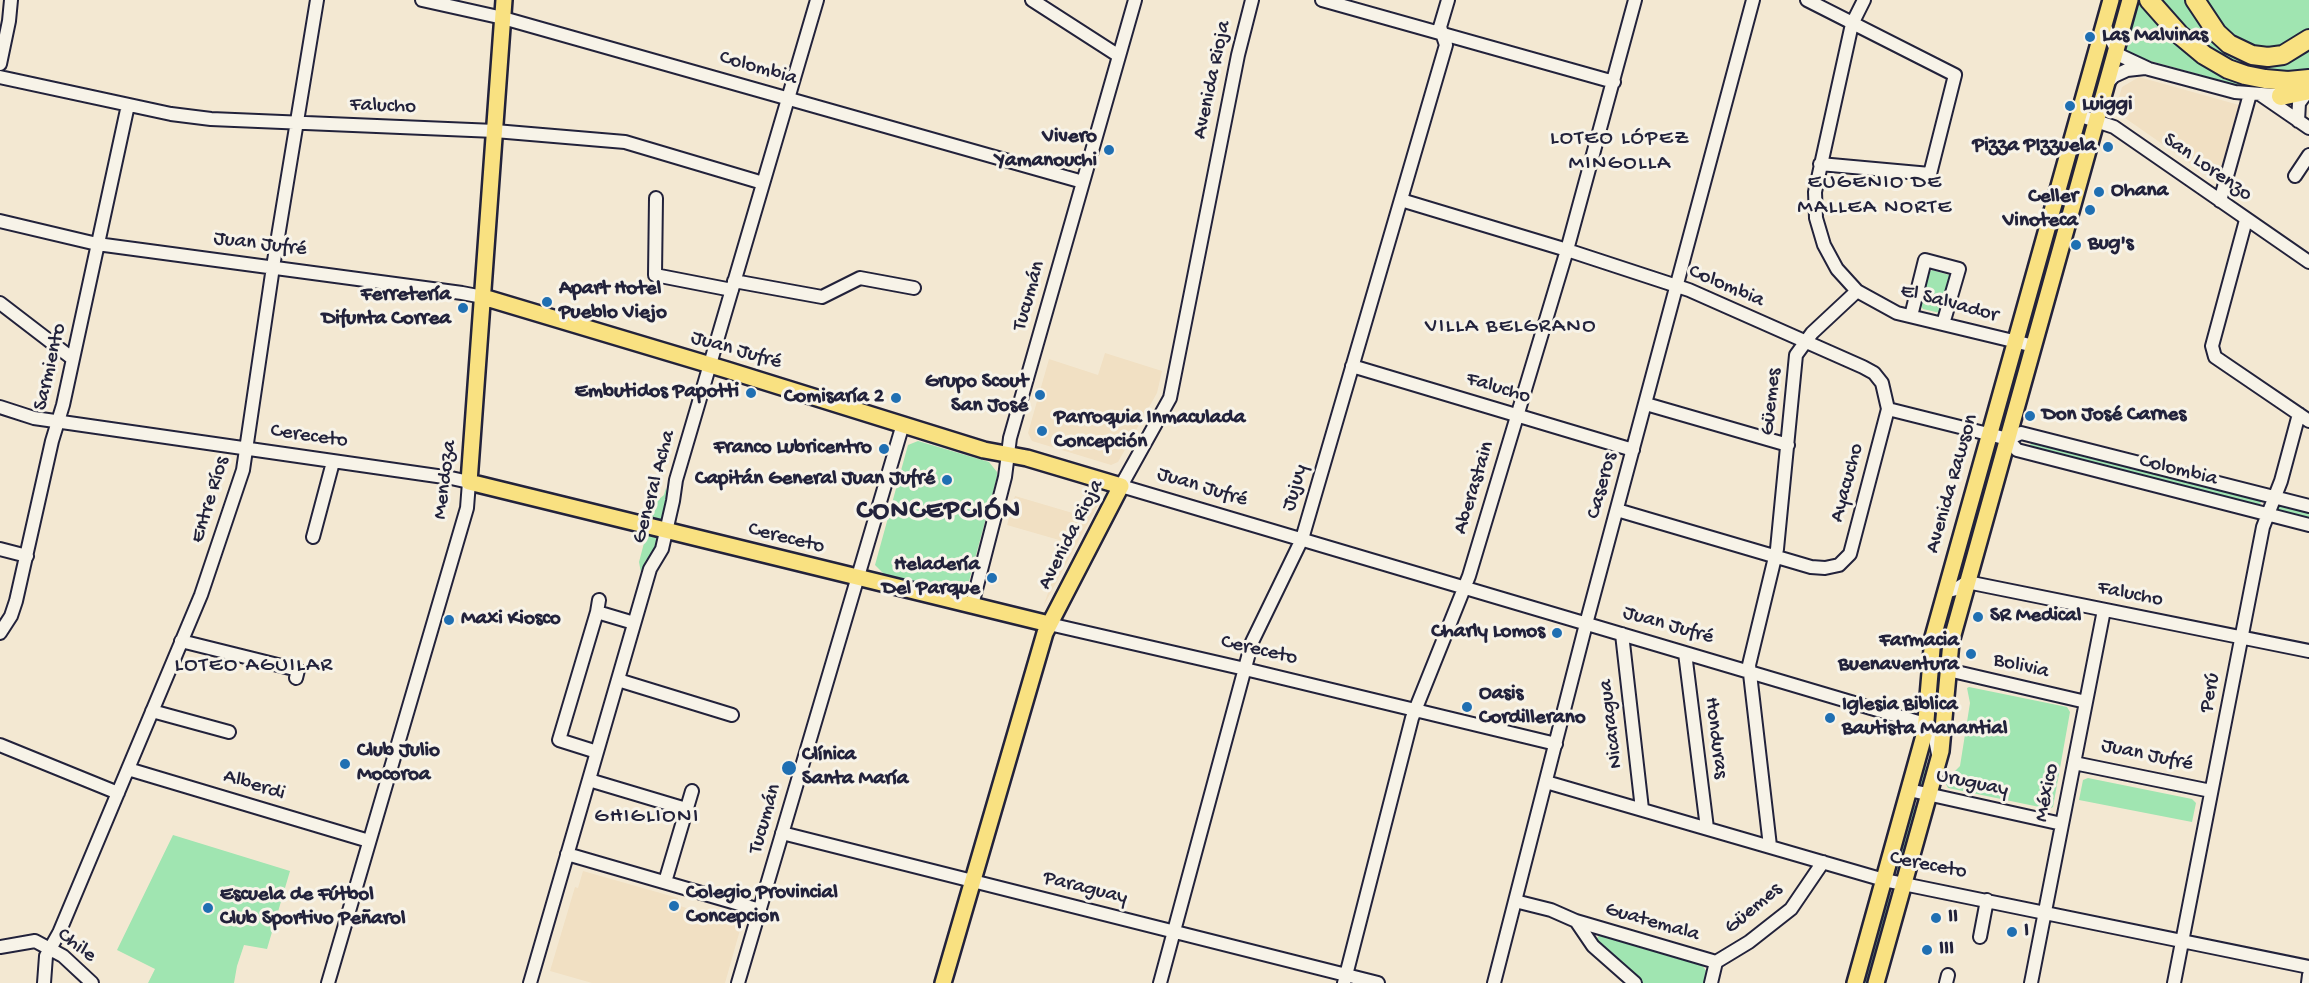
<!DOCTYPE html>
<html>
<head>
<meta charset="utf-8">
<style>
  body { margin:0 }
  canvas { display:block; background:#f3e8d2 }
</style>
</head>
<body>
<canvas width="2309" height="983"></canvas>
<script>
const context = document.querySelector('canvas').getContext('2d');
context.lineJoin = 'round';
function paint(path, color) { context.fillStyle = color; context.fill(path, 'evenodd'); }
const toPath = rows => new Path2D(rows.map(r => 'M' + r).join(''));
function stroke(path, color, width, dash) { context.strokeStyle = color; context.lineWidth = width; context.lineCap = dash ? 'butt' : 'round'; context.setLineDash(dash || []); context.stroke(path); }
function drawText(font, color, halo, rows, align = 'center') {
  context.font = font + ' "Gochi Hand",sans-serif'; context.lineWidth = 6; context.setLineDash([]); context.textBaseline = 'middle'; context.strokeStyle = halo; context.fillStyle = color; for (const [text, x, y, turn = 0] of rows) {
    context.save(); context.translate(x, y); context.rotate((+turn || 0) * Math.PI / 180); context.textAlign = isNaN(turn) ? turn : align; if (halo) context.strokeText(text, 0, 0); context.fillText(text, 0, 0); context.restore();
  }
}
const built = toPath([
  [2139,77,2239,105,2219,176,2211,178,2115,111,2122,87],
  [1105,353,1162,371,1157,393,1118,462,1111,465,1032,441,1028,433,1049,359,1098,375],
  [1085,491,1097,495,1099,503,1043,607,1066,542,1007,525,1015,496,1076,514],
  [583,871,678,898,677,905,737,924,740,930,725,983,592,983,550,971,575,887,578,888]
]);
const green = toPath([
  [2136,0,2143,0,2175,37,2291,88,2241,86,2125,54,2123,53],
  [2154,0,2189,0,2231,52,2309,46,2309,74,2292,77,2224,63],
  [2202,0,2309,0,2309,30,2296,42,2266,51,2235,41],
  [2107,42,2110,51,2093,105,2091,95],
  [2081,131,2087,133,2029,336,2026,337],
  [1932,270,1949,275,1951,278,1942,310,1940,313,1923,309,1921,306,1929,272],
  [2019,355,2020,358,2016,375,2015,393,2004,426,2003,423,2008,389],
  [2033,440,2260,499,2261,503,2258,507,2030,449,2030,445],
  [918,441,989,462,997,472,997,477,968,585,958,592,884,574,875,565,908,445],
  [1991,453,1993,455,1985,494,1963,577,1954,585],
  [666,488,670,500,663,522,644,519,654,512,658,500,664,495],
  [2280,504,2309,511,2309,520,2277,512,2277,508],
  [638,530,660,537,654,553,646,560,641,573,639,562,644,543],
  [1952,596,1956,597,1936,730,1932,725,1936,653],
  [1969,687,2067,707,2070,712,2053,807,2049,809,1948,788,1946,784,1948,778,1960,766,1970,703,1967,688],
  [1928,745,1930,749,1926,766,1929,772,1923,788,1918,786],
  [2088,778,2192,799,2196,803,2192,822,2079,800,2083,780],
  [1910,805,1918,807,1900,870,1897,869,1895,868],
  [173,835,290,871,267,949,244,945,237,966,234,983,148,983,155,969,117,950],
  [1887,894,1894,898,1871,983,1861,983],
  [1600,934,1700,962,1707,972,1706,983,1640,983,1595,941]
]);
const minor = toPath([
  [422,0,503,18,1083,182],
  [1032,0,1119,56],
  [1252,0,1238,55,1170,398,1121,486,1925,724,1935,739,1938,754],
  [1322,0,1614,82],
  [1807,0,1955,75,1930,174,1820,164],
  [2104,25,2119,55,2149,69,2235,92,2287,96],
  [0,64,9,21,11,0],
  [0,77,171,114,211,119,495,131,625,142,763,183],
  [2108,82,2114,76,2127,70,2145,68],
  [2261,95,2309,128],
  [2078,115,2114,127,2309,262],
  [2298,121,2299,103,2309,90],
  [2295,176,2309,155],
  [656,198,655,275,732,290],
  [1401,200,1567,250,1689,290,1863,367,1874,373,1882,383,1888,409,1850,554,1839,565,1825,568,1811,567,1617,510],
  [2220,201,2250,94],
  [2246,220,2212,346,2215,357,2309,421],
  [0,221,97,244,462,293,483,297],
  [734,281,822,297,860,278,914,288],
  [1857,291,1897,313,2034,346],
  [0,303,73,359],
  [1911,316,1925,260,1959,269,1943,324],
  [1352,366,1633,450],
  [1646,404,1788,445],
  [0,407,34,418,451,478,469,482,467,508,328,983],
  [1888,409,2008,439,2021,433,2309,506],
  [2008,439,2017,450,2309,525],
  [313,537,333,462],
  [0,549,27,556],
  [1945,592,1956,589,1967,582,2309,651],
  [972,605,1005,477,1010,438,1135,0],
  [597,612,634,623],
  [1049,624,1245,669,1556,744],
  [0,633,11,616,16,601,52,441,63,405,128,105],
  [1622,634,1642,809],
  [181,641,298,670,296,678],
  [1685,653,1707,828],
  [1948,670,2086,702],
  [618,680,732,715],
  [152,711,229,732],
  [0,745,118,793],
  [597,752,559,740,597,612,599,600],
  [2074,763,2211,791],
  [128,769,369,841],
  [589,780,686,809],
  [1546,782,1884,880,2309,967],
  [1909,790,2062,824],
  [782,833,1378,983],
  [1770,846,1749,665,1777,549,1796,355,1812,333,1857,291,1837,269,1824,245,1816,218,1815,192,1852,24,1864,0],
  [567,854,760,910],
  [665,882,692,791],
  [1515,901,1551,910,1576,921,1716,962],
  [1576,921,1593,946,1635,983],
  [1980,937,1987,900],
  [0,947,35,941,63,956,92,983],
  [44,983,46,956,59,933,201,595,243,470,273,267,317,0],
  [530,983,650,569,662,549,673,501,676,480,817,0],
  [738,983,903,424],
  [1160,983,1252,642,1302,539,1446,45,1440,27,1448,0],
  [1344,983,1412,718,1469,576,1567,250,1635,0],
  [1494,983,1586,624,1753,0],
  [1711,983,1716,962,1749,942,1791,909,1823,862],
  [1946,983,1948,975],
  [2031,983,2104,610],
  [2174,983,2263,527,2281,481,2299,414],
  [2308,983,2309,975]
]);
const major = toPath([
  [504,0,469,482,1049,624],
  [483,297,727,370,984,450,1027,458,1121,486,1045,633,943,983],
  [1855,983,1925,732,1933,637,2111,0],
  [1876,983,1941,751,1951,642,2130,0]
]);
const highway = toPath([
  [2149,0,2180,35,2204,55,2228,69,2245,75,2265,79,2288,81,2309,79],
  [2195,0,2217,33,2229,44,2252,55,2268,57,2283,55,2309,39],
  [2281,96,2309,90]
]);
const markers = [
  [2090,37,6,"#1f6fb2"],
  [2070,106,6,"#1f6fb2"],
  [2108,147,6,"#1f6fb2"],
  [1109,150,6,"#1f6fb2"],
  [2099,192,6,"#1f6fb2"],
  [2090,210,6,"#1f6fb2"],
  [2076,245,6,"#1f6fb2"],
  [547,302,6,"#1f6fb2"],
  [463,308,6,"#1f6fb2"],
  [751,393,6,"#1f6fb2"],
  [1040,395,6,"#1f6fb2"],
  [896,398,6,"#1f6fb2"],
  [2030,416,6,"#1f6fb2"],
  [1042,431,6,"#1f6fb2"],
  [884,449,6,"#1f6fb2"],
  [947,480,6,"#1f6fb2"],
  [992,578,6,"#1f6fb2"],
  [1978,617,6,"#1f6fb2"],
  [449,620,6,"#1f6fb2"],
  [1557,633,6,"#1f6fb2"],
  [1971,654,6,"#1f6fb2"],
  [1467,707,6,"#1f6fb2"],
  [1830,718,6,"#1f6fb2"],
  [345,764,6,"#1f6fb2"],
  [789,768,8,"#1f6fb2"],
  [674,906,6,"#1f6fb2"],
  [208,908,6,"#1f6fb2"],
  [1936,918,6,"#1f6fb2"],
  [2012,932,6,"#1f6fb2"],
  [1927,950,6,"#1f6fb2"]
];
const poiNames = [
  ["Las Malvinas",2102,37],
  ["Luiggi",2082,106],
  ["Vivero",1097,138,"right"],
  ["Yamanouchi",1097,162,"right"],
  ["Pizza PIzzuela",2096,147,"right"],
  ["Ohana",2111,192],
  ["Celler",2078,198,"right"],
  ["Vinoteca",2078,222,"right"],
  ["Bug's",2088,245],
  ["Apart Hotel",559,290],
  ["Pueblo Viejo",559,314],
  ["Ferretería",451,296,"right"],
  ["Difunta Correa",451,320,"right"],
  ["Grupo Scout",1028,383,"right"],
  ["San José",1028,407,"right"],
  ["Embutidos Papotti",739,393,"right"],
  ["Comisaría 2",884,398,"right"],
  ["Don José Carnes",2042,416],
  ["Parroquia Inmaculada",1054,419],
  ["Concepción",1054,443],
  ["Franco Lubricentro",872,449,"right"],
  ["Capitán General Juan Jufré",935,480,"right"],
  ["Heladería",980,566,"right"],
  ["Del Parque",980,590,"right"],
  ["SR Medical",1990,617],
  ["Maxi Kiosco",461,620],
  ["Charly Lomos",1545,633,"right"],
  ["Farmacia",1959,642,"right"],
  ["Buenaventura",1959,666,"right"],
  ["Oasis",1479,695],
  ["Cordillerano",1479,719],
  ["Iglesia Biblica",1842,706],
  ["Bautista Manantial",1842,730],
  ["Club Julio",357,752],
  ["Mocoroa",357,776],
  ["Clínica",802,756],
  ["Santa María",802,780],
  ["Colegio Provincial",686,894],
  ["Concepcion",686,918],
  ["Escuela de Fútbol",220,896],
  ["Club Sportivo Peñarol",220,920],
  ["II",1948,918],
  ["I",2024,932],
  ["III",1939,950]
];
const streetNames = [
  ["Colombia",758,69,16],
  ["Avenida Rioja",1213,80,-78],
  ["Falucho",383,107,2],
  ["San Lorenzo",2207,168,35],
  ["Juan Jufré",260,245,7],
  ["Colombia",1726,287,23],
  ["Tucumán",1030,296,-74],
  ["El Salvador",1949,304,15],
  ["Juan Jufré",736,351,16],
  ["Sarmiento",51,367,-77],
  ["Falucho",1498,389,17],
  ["Güemes",1772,402,-84],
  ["Cereceto",309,437,8],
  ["Colombia",2178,471,14],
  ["Mendoza",446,480,-83],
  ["Ayacucho",1848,483,-75],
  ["Avenida Rawson",1953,484,-74],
  ["Caseros",1603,486,-75],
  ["General Acha",655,487,-75],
  ["Juan Jufré",1202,488,17],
  ["Jujuy",1296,488,-74],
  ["Aberastain",1475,488,-73],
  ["Entre Ríos",211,500,-73],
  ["Avenida Rioja",1072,535,-63],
  ["Cereceto",786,539,14],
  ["Falucho",2130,595,11],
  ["Juan Jufré",1668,626,16],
  ["Cereceto",1259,651,13],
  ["Bolivia",2021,667,13],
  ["Perú",2211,693,-79],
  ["Nicaragua",1612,724,-97],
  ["Honduras",1715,738,83],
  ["Juan Jufré",2147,756,12],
  ["Uruguay",1972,784,12],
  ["Alberdi",254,786,17],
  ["México",2048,793,-79],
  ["Tucumán",766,819,-74],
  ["Cereceto",1928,866,11],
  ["Paraguay",1085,889,14],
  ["Güemes",1754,909,-40],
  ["Guatemala",1652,923,16],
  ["Chile",76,946,37]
];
const neighbourhoodNames = [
  ["LOTEO LÓPEZ",1620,140],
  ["MINGOLLA",1620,165],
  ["EUGENIO DE",1875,184],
  ["MALLEA NORTE",1875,209],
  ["VILLA BELGRANO",1511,328],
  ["LOTEO AGUILAR",254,667],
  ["GHIGLIONI",647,818]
];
const districtNames = [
  ["CONCEPCIÓN",939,513]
];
paint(built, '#f1e0c3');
paint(green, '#a0e5b1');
stroke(minor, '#22223b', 16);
stroke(major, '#22223b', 20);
stroke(highway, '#22223b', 22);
stroke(minor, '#f7f3e8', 12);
stroke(major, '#f9e181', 15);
stroke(highway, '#f9e181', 18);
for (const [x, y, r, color] of markers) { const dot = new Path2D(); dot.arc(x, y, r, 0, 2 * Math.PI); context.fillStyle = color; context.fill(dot); stroke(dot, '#f7f3e8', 2); }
drawText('bold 21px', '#22223b', '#f7f3e8', poiNames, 'left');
drawText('21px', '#22223b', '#f7f3e8', streetNames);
context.letterSpacing = '1.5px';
drawText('22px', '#22223b', '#f7f3e8', neighbourhoodNames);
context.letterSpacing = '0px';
context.letterSpacing = '1.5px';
drawText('bold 27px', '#22223b', '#f7f3e8', districtNames);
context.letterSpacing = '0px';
</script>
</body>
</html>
